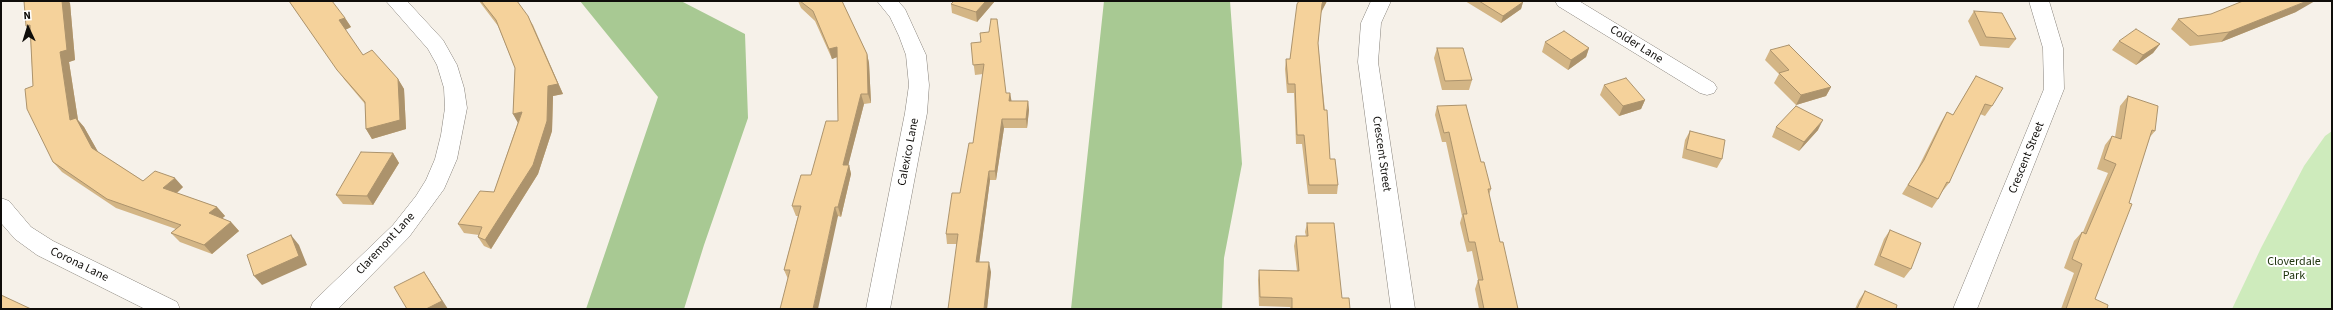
<!DOCTYPE html>
<html>
<head>
<meta charset="utf-8">
<style>
  body { margin:0 }
  #map { position:relative; width:2333px; height:310px; overflow:hidden; background:#f6f1e9; font-family:"Source Sans 3",sans-serif }
  canvas { display:block }
  .frame { position:absolute; inset:0; border:2px solid #0f0d0a; pointer-events:none }
  .north { position:absolute; left:8px; top:8px; width:40px; height:40px; -webkit-text-stroke:3px #fff; paint-order:stroke; rotate:356deg; font-size:11px; font-weight:700; line-height:16px; text-align:center; color:#0f0d0a }
  .north::after { content:''; display:block; margin:auto; width:14px; height:18px; background:#0f0d0a; clip-path:polygon(50% 0,100% 100%,50% 72%,0 100%) }
</style>
</head>
<body>
<div id="map">
<canvas width="2333" height="310"></canvas>
<div class="frame"></div>
<div class="north">N</div>
</div>
<script>
const context = document.querySelector('canvas').getContext('2d');
context.lineJoin = 'round';
function paint(path, color) { context.fillStyle = color; context.fill(path, 'evenodd'); }
const toPath = rows => new Path2D(rows.map(r => 'M' + r).join(''));
function stroke(path, color, width, dash) { context.strokeStyle = color; context.lineWidth = width; context.lineCap = dash ? 'butt' : 'round'; context.setLineDash(dash || []); context.stroke(path); }
function drawText(font, color, halo, rows, align = 'center') {
  context.font = font + ' "Source Sans 3",sans-serif'; context.lineWidth = 4; context.setLineDash([]); context.textBaseline = 'middle'; context.strokeStyle = halo; context.fillStyle = color; for (const [text, x, y, turn = 0] of rows) {
    context.save(); context.translate(x, y); context.rotate((+turn || 0) * Math.PI / 180); context.textAlign = isNaN(turn) ? turn : align; if (halo) context.strokeText(text, 0, 0); context.fillText(text, 0, 0); context.restore();
  }
}
const green = toPath([
  [2332,131,2332,309,2232,309,2261,248,2304,166,2325,136]
]);
const forest = toPath([
  [580,1,681,1,745,34,748,118,704,245,684,309,586,309,658,97],
  [1104,1,1230,1,1242,164,1224,258,1222,309,1071,309]
]);
const minor = toPath([
  [386,1,407,1,443,40,457,65,464,88,467,108,457,159,444,189,409,237,338,309,310,309,313,302,393,225,416,196,426,180,435,159,441,135,445,108,444,88,437,65,428,49,386,1],
  [877,1,898,1,905,9,926,55,929,85,927,113,890,309,866,309,905,113,909,85,906,55,899,36,890,17,877,1],
  [1371,1,1391,1,1381,23,1378,62,1415,309,1391,309,1358,62,1361,23,1371,1],
  [1555,1,1579,1,1714,83,1717,88,1714,93,1707,95,1700,93,1558,6,1555,1],
  [2029,1,2049,1,2063,48,2064,89,1977,309,1953,309,2044,89,2043,48,2029,1],
  [1,198,9,201,31,227,53,241,177,302,180,309,145,309,37,255,15,239,1,223,1,198]
]);
const wall = toPath([
  [24,1,68,1,70,3,75,60,69,62,78,120,84,127,98,152,143,181,183,187,177,193,217,207,225,216,222,218,231,222,239,231,212,254,180,242,171,233,176,229,116,208,62,172,53,162,33,86,30,31],
  [289,1,345,18,351,27,345,30,363,55,398,79,404,89,406,129,372,139,366,129,365,104,344,79],
  [479,1,517,1,533,25,563,94,553,96,552,131,538,174,491,249,484,246,478,237,479,235,464,233,458,224,494,192,518,122,513,114,515,68,498,26],
  [798,1,842,1,867,54,869,63,871,103,864,104,848,165,849,165,851,174,841,217,838,216,788,279,784,270,798,216,796,216,792,206,811,175,838,121,837,57,832,59,815,21,801,8],
  [954,1,995,1,977,22,952,13,951,4],
  [1299,1,1327,1,1321,13,1318,43,1330,159,1338,185,1337,194,1308,194,1302,144,1296,144,1294,93,1287,93,1285,69,1286,59,1290,59],
  [1465,1,1521,1,1523,2,1521,9,1501,23],
  [1974,11,2016,39,2009,48,1980,46,1968,21],
  [2296,12,2221,42,2190,46,2171,29,2178,19],
  [2119,41,2160,44,2153,53,2136,65,2112,50],
  [1545,42,1589,48,1586,57,1568,70,1542,52],
  [971,43,1006,93,1010,93,1011,101,1028,101,1029,110,1027,128,1004,128,996,180,990,180,979,262,991,272,987,309,957,244,947,244,946,234,960,193,973,143,983,74,975,75],
  [1437,48,1472,80,1469,90,1442,90,1434,58],
  [1770,50,1831,87,1826,96,1796,105,1774,83,1779,74,1765,60],
  [1976,76,1992,106,1985,116,1980,114,1949,183,1942,192,1938,199,1932,208,1902,194,1917,170,1941,122,1947,112,1953,115,1970,86],
  [1604,85,1645,100,1641,109,1619,116,1600,95],
  [2128,96,2155,131,2150,137,2095,299,2107,309,2061,309,2074,273,2064,268,2074,241,2082,232,2083,232,2108,173,2097,169,2105,145,2112,136,2115,137,2120,106],
  [1437,106,1481,162,1491,189,1489,195,1500,242,1518,309,1479,309,1475,289,1478,280,1472,251,1467,252,1460,223,1462,216,1446,142,1442,142,1435,115],
  [1776,127,1818,130,1799,151,1772,137],
  [1690,131,1722,159,1717,168,1682,158,1685,140],
  [393,153,399,163,373,205,343,204,336,195],
  [1307,223,1342,298,1350,309,1291,309,1290,307,1259,306,1258,280,1259,270,1297,271,1294,246,1296,236,1306,236,1305,232],
  [1890,230,1911,269,1904,278,1874,265,1884,239],
  [1865,291,1896,309,1855,309,1859,300]
]);
const shadedWall = toPath([
  [62,1,68,1,70,3,75,60,69,62,78,120,84,127,101,157,92,148,70,120,60,52],
  [986,1,995,1,977,22,976,12],
  [1323,1,1327,1,1320,14,1322,4],
  [2307,1,2315,1,2296,12,2221,42,2229,32],
  [1523,2,1521,9,1501,23,1503,16],
  [528,16,563,94,553,96,552,131,538,174,491,249,485,240,533,165],
  [345,18,351,27,345,30,339,20],
  [30,25,34,36,26,26],
  [2160,44,2153,53,2136,65,2143,55],
  [837,47,840,56,832,59,829,49],
  [1589,48,1586,57,1568,70,1571,60],
  [867,54,869,63,871,103,868,94],
  [398,79,404,89,406,129,372,139,366,129],
  [1831,87,1826,96,1796,105,1801,95],
  [1010,93,1012,103,1009,101],
  [861,94,864,104,846,174,843,165],
  [1645,100,1641,109,1619,116,1623,106],
  [1028,101,1029,110,1027,128,1026,119],
  [522,112,518,123,513,114],
  [1002,119,1004,128,996,180,995,171],
  [1823,120,1818,130,1799,151,1804,142],
  [393,153,399,163,373,205,367,196],
  [849,165,851,174,841,217,838,207],
  [989,171,990,180,978,272,976,262],
  [175,178,183,187,172,197,163,188],
  [217,207,225,216,217,223,209,213],
  [835,207,838,216,818,309,813,309],
  [231,222,239,231,212,254,204,245],
  [291,235,299,245,307,265,262,285,254,276],
  [989,262,991,272,987,309,984,309],
  [424,272,430,281,448,309,426,309]
]);
const building = toPath([
  [24,1,62,1,67,50,60,52,70,120,76,118,92,148,143,181,155,171,175,178,163,188,217,207,209,213,231,222,204,245,171,233,181,225,107,199,53,162,27,109,25,89,33,86,30,25,26,26,24,1],
  [289,1,332,1,345,18,339,20,363,55,372,50,398,79,400,120,366,129,365,102,337,70,289,1],
  [481,1,517,1,528,16,558,84,548,86,547,121,533,165,485,240,478,237,482,227,458,224,480,191,494,192,522,112,513,114,515,68,496,20,481,1],
  [800,1,842,1,867,54,868,94,861,94,843,165,849,165,838,207,835,207,813,309,780,309,790,270,784,270,801,206,792,206,801,175,811,175,826,121,838,121,837,47,829,49,813,11,800,1],
  [954,1,986,1,976,12,951,4,954,1],
  [1299,1,1323,1,1322,4,1318,43,1324,110,1327,110,1330,159,1335,159,1338,185,1309,185,1304,135,1297,135,1295,84,1288,84,1286,59,1290,59,1297,4,1299,1],
  [1479,1,1521,1,1523,2,1503,16,1479,1],
  [2243,1,2307,1,2229,32,2198,36,2178,19,2211,14,2243,1],
  [1974,11,2002,13,2016,39,1986,37,1974,11],
  [991,19,997,19,1006,93,1010,93,1009,101,1028,101,1026,119,1002,119,995,171,989,171,976,262,989,262,984,309,948,309,958,234,946,234,952,193,960,193,969,143,973,143,984,64,973,65,971,43,981,42,980,33,989,32,991,19],
  [2136,29,2160,44,2143,55,2119,41,2136,29],
  [1564,31,1589,48,1571,60,1545,42,1564,31],
  [1789,45,1831,87,1801,95,1779,73,1789,70,1770,50,1789,45],
  [1437,48,1463,48,1472,80,1445,81,1437,48],
  [1976,76,2003,88,1992,106,1985,104,1949,183,1947,182,1938,199,1908,185,1924,160,1947,112,1953,115,1976,76],
  [1626,78,1645,100,1623,106,1604,85,1626,78],
  [2128,96,2158,106,2155,131,2152,130,2129,203,2132,204,2095,299,2108,305,2107,309,2066,309,2082,264,2072,259,2082,232,2086,234,2116,164,2104,159,2112,136,2121,139,2128,96],
  [1466,105,1481,162,1484,162,1491,189,1488,189,1500,242,1503,242,1518,309,1484,309,1478,280,1483,280,1475,242,1469,242,1463,214,1467,214,1449,132,1444,133,1437,106,1466,105],
  [1796,106,1823,120,1804,142,1776,127,1796,106],
  [1690,131,1725,140,1722,159,1686,149,1690,131],
  [361,152,393,153,367,196,336,195,361,152],
  [1307,223,1334,223,1342,298,1349,298,1350,309,1292,309,1292,298,1260,297,1259,270,1299,271,1296,236,1308,236,1307,223],
  [1890,230,1921,243,1911,269,1880,256,1890,230],
  [291,235,299,256,254,276,247,255,291,235],
  [424,272,442,301,426,309,407,309,394,287,424,272],
  [1865,291,1897,305,1896,309,1857,309,1865,291],
  [1,295,31,309,1,309,1,295]
]);
const streetNames = [
  ["Colder Lane",1636,45,32],
  ["Calexico Lane",909,152,-79],
  ["Crescent Street",1381,154,82],
  ["Crescent Street",2027,158,-68],
  ["Claremont Lane",386,244,-47],
  ["Corona Lane",79,265,26]
];
const parkNames = [
  ["Cloverdale",2294,262],
  ["Park",2294,276]
];
paint(green, '#ceebbc');
paint(forest, '#a8c993');
stroke(minor, '#87827b', 1);
paint(minor, '#fff');
paint(wall, '#d3b585');
paint(shadedWall, '#ac936c');
paint(building, '#f5d29b');
stroke(building, '#ac936c', 1);
drawText('12px', '#0f0d0a', '#fff', streetNames);
drawText('12px', '#1d320c', '#fff', parkNames);
</script>
</body>
</html>
